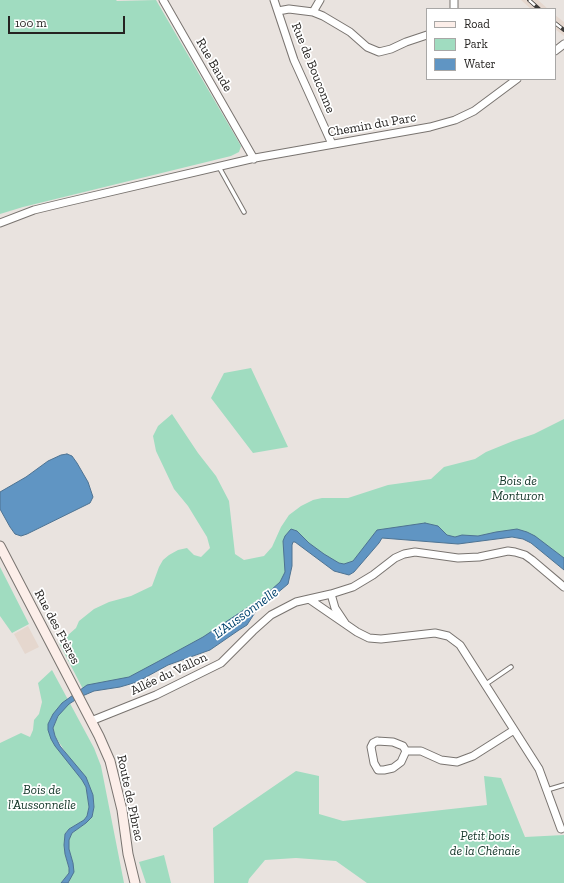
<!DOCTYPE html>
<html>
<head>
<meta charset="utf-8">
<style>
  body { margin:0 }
  #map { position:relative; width:564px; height:883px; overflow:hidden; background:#e9e3df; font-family:"Zilla Slab",serif }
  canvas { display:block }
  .legend { position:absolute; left:426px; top:8px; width:130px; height:72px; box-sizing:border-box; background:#fff; border:1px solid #a8a7a6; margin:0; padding:5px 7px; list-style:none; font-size:12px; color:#252321 }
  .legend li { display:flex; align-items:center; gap:8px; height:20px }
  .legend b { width:20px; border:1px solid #a8a7a6 }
  .scale { position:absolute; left:8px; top:16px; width:117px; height:18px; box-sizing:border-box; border:2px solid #252321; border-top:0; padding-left:5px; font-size:12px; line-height:14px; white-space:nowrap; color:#252321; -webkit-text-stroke:3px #fff; paint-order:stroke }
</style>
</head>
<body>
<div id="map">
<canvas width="564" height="883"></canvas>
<ul class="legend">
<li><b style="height:5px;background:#fceee9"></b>Road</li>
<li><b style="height:11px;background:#a0dcc0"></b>Park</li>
<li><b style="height:11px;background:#6095c3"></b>Water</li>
</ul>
<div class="scale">100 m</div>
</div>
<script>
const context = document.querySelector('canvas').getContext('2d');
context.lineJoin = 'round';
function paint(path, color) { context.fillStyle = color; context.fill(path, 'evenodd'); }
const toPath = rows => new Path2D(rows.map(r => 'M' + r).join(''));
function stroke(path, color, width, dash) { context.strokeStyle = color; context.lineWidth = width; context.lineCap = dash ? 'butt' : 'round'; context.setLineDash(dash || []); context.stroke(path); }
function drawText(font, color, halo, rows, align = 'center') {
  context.font = font + ' "Zilla Slab",serif'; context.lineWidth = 3.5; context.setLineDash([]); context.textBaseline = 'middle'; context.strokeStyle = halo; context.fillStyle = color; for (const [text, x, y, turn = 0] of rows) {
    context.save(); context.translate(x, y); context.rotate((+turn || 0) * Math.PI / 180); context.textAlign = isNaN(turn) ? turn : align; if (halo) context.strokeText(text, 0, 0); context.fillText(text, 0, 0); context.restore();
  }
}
const built = toPath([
  [521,0,538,0,548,9,531,9],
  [555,15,564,22,564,36,555,29],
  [28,626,39,647,25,654,14,634]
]);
const green = toPath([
  [0,0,116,0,117,1,156,0,241,146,239,152,231,156,23,207,0,214],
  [251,368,288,447,253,453,211,398,224,373],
  [172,414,198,453,216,476,229,501,235,554,244,560,264,556,272,547,281,527,289,515,301,506,313,500,322,498,348,498,388,485,431,479,444,467,475,459,486,452,513,441,534,434,564,419,564,562,526,535,458,539,376,538,348,573,292,533,288,583,221,634,137,677,84,691,59,643,76,628,79,621,94,609,109,602,131,596,152,586,159,567,163,560,169,555,178,550,187,548,194,555,201,557,210,548,207,537,188,506,174,489,156,451,153,436,158,426],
  [0,567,29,624,12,633,0,616],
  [52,670,94,748,101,766,124,883,68,883,70,881,73,863,69,849,69,840,72,833,86,823,92,817,94,807,93,795,55,736,53,728,59,714,54,713,51,739,82,780,86,787,89,807,87,816,84,820,69,829,65,834,64,845,65,854,69,869,69,873,61,883,0,883,0,743,21,733,30,737,33,730,34,720,39,714,42,702,38,683],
  [296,771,319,776,319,814,343,821,487,805,484,776,501,778,525,837,564,835,564,883,367,883,336,861,296,858,265,860,249,879,248,883,214,883,213,828],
  [164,855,171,883,146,883,139,862]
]);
const water = toPath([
  [67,454,72,456,77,463,88,482,93,497,90,503,27,534,21,536,15,534,10,527,0,509,0,492,26,477,48,461,61,455,67,454],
  [425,523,438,526,447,535,455,537,462,535,478,536,496,532,517,529,527,532,535,536,564,558,564,570,531,543,523,539,512,537,458,544,382,538,379,543,354,572,349,575,334,571,295,542,293,542,292,545,292,566,288,584,256,611,247,625,239,630,210,650,168,665,137,682,120,687,94,691,80,697,69,704,58,716,53,728,55,736,60,746,86,777,93,795,94,807,92,817,86,823,72,833,69,840,69,849,73,863,74,872,68,883,61,883,69,873,69,868,65,854,64,845,65,834,69,829,84,820,87,816,89,807,86,787,82,780,55,746,51,739,48,730,48,724,53,714,62,703,87,685,129,677,159,661,203,637,262,598,280,582,285,572,283,541,285,536,291,529,297,531,309,543,324,554,339,563,344,564,353,561,377,530,425,523]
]);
const lane = toPath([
  [219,167,244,212],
  [486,684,511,667],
  [547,790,564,785]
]);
const street = toPath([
  [163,0,254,159],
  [274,0,294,60,332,144],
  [454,0,454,9],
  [278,11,289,9,313,12,323,16,350,32,367,47,379,52,391,49,406,42,427,35],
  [313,12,320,0],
  [555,51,564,44],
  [0,223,34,210,67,202,255,158,430,127,455,120,474,111,517,79],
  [309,599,331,594],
  [345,623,335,608,331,594,353,587,373,575,395,558,404,554,415,552,458,558,479,557,508,551,515,552,525,555,532,560,564,587],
  [91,721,156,695,221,663,253,631,271,615,296,602,309,599,357,632,369,638,381,639,435,633,448,636,460,645,539,769,561,829],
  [377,741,393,742,403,746,406,751,401,762,393,768,384,770,378,770,374,763,371,747,373,743,377,741],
  [406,751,421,751,441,760,457,762,473,756,514,730]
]);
const secondary = toPath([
  [0,546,99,736,110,761,122,810,128,854,135,883]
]);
const rail = toPath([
  [529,0,539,9],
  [555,23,564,30]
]);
const streetNames = [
  ["Rue Baude",214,65,60],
  ["Rue de Bouconne",313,68,68],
  ["Chemin du Parc",372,125,-10],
  ["Rue des Frères",57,627,62],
  ["Allée du Vallon",169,674,-25],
  ["Route de Pibrac",130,798,78]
];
const parkNames = [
  ["Bois de",518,481],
  ["Monturon",518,496],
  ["Bois de",42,790],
  ["l'Aussonnelle",42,805],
  ["Petit bois",485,836],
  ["de la Chênaie",485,851]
];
const waterNames = [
  ["L'Aussonnelle",246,613,-36]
];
paint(built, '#e5d7ce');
paint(green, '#a0dcc0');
paint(water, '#6095c3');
stroke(water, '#4e7392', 1);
stroke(lane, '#797470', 5.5);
stroke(street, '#797470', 9);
stroke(secondary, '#797470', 11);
stroke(lane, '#fff', 3.5);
stroke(street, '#fff', 7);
stroke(secondary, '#fceee9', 9);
stroke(rail, '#3d3b39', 4);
stroke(rail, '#fff', 2.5, [8]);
drawText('13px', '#252321', '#fff', streetNames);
drawText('italic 13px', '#123527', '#fff', parkNames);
drawText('italic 14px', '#00426e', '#fff', waterNames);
</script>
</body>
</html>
